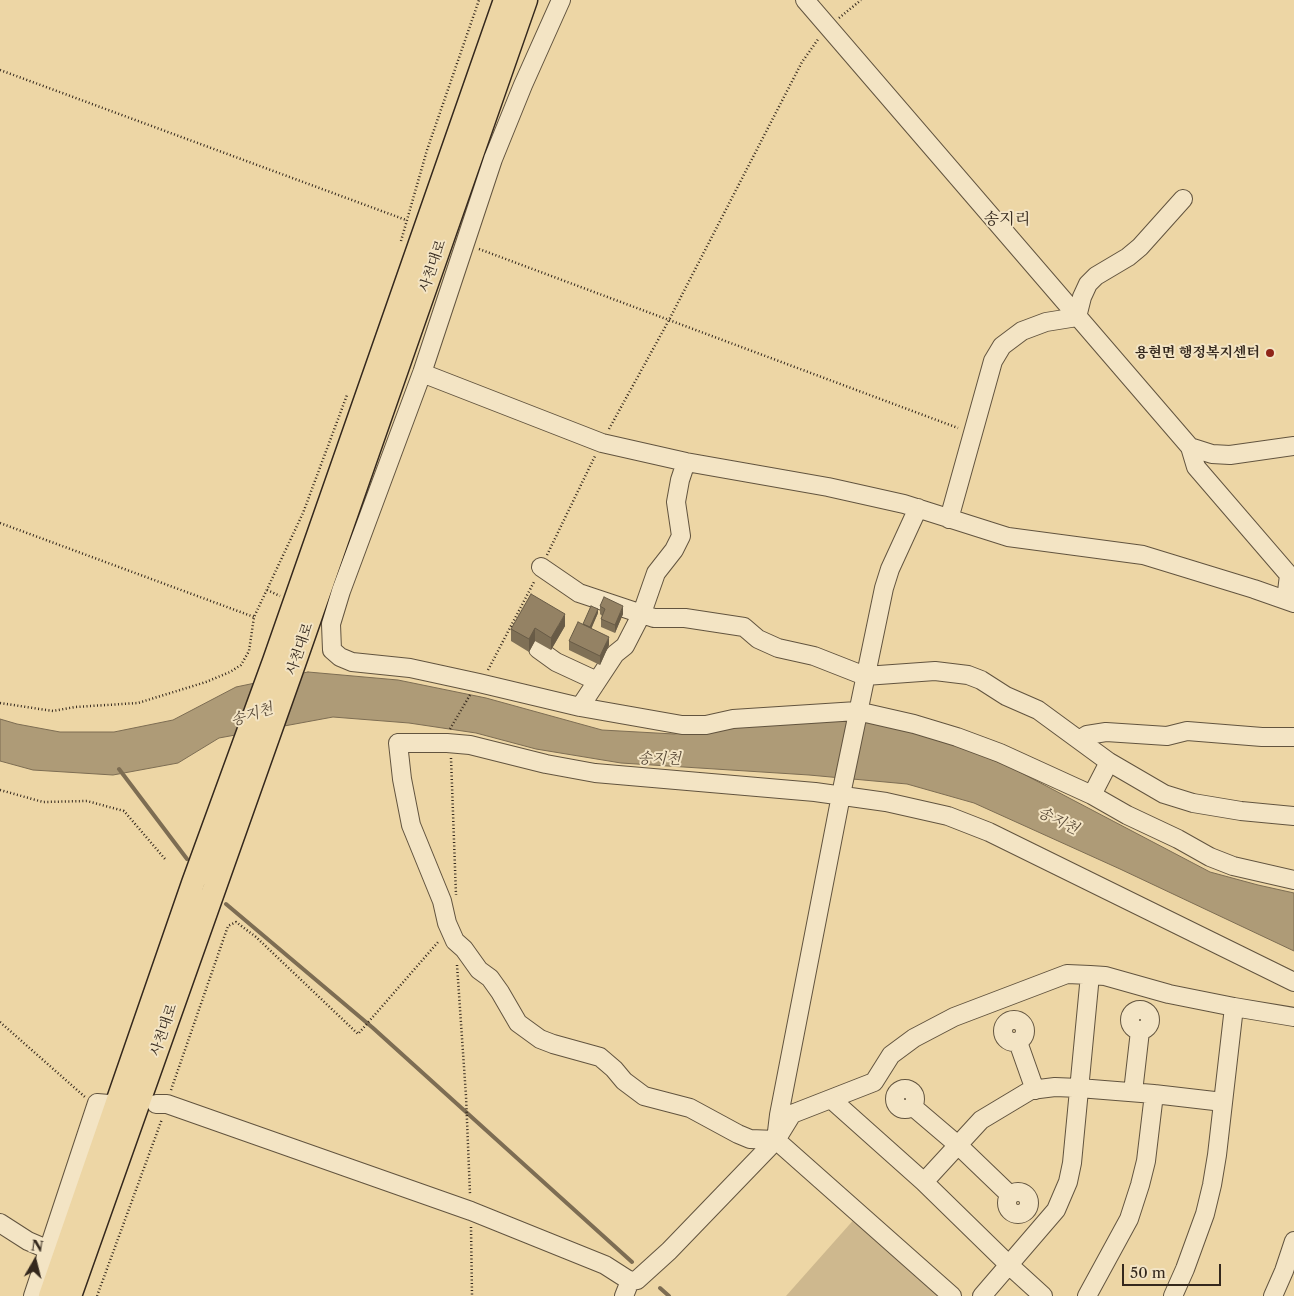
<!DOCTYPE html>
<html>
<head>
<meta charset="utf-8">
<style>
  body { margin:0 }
  #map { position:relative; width:1294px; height:1296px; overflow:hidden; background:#edd6a5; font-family:"Libre Caslon Text",serif }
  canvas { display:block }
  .north { position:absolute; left:10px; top:1236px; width:50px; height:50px; -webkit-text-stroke:4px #f3e4c4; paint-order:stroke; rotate:8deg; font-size:14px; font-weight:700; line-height:20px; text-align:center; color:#34281d }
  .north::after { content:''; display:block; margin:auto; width:18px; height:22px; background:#34281d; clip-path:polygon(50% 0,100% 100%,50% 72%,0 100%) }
  .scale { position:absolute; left:1122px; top:1264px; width:99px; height:22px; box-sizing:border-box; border:2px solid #34281d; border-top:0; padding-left:6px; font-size:15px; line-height:18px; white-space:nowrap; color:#34281d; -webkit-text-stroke:4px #f3e4c4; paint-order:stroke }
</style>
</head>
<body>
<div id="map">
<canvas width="1294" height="1296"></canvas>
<div class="north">N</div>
<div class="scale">50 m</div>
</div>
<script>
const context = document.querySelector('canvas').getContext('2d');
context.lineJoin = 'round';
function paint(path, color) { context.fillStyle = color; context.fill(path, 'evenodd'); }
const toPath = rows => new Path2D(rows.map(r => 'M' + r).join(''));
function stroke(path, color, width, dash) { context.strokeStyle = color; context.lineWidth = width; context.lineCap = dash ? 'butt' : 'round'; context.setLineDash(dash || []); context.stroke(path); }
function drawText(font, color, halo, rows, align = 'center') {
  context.font = font + ' "Libre Caslon Text","Noto Serif KR",serif'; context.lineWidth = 4; context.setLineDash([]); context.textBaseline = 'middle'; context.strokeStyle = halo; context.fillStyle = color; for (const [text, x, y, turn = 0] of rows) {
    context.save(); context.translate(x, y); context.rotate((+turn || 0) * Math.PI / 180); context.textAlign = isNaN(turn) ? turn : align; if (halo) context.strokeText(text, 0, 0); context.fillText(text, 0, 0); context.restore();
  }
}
const green = toPath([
  [857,1216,943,1296,786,1296]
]);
const water = toPath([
  [308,672,398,680,486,698,602,730,674,734,735,726,832,719,902,726,931,734,1012,768,1210,872,1258,885,1294,893,1294,951,1120,869,974,803,907,784,809,775,621,763,536,749,476,733,409,723,333,717,219,738,178,763,113,775,33,770,0,761,0,719,17,724,60,732,114,732,173,720,236,687,308,672]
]);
const stream = toPath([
  [119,769,187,859],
  [226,904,373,1028,632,1262],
  [660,1288,669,1296]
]);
const path = toPath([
  [839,18,861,0],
  [0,70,406,220],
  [401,241,427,150,479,0],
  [479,249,958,428],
  [609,429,669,320,802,62,819,38],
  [0,523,254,617],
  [547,555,595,456],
  [267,590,280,596],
  [488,670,535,580],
  [0,703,53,711,75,707,138,703,206,682,230,672,241,665,249,651,254,617,303,513,347,395],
  [450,729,470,695],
  [451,758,456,895],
  [0,790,43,802,87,801,124,811,165,859],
  [457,965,466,1096,470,1194],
  [0,1022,85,1097],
  [171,1090,228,926,236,922,256,937,358,1034,439,941],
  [471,1227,472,1296],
  [97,1296,162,1119]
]);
const minor = toPath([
  [561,0,523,85,493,159,422,373,341,591,331,624,332,650,340,657,352,662,410,668,479,683,580,707,682,725,706,725,733,719,857,711,914,724,957,737,1000,753,1092,795,1127,815,1178,839,1210,857,1233,866,1294,880],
  [805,0,1190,447,1212,454,1230,455,1294,446],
  [422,373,602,443,686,462,828,487,904,504,1008,537,1143,555,1254,589,1294,603],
  [1190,447,1196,467,1289,575,1286,600],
  [949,519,993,361,1002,346,1022,331,1046,322,1077,317,1082,297,1088,284,1096,276,1128,257,1140,247,1183,199],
  [541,567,579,593,654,618,685,618,744,627,758,639,778,648,814,656,865,676,935,671,968,675,981,680,1006,696,1038,710,1109,762,1164,794,1193,803,1241,811,1294,816],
  [538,649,556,662,597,681],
  [580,707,615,654,625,646,642,613,656,573,674,550,681,536,676,502,680,480,686,462],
  [1079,740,1087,735,1106,732,1167,736,1187,731,1262,737,1294,737],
  [1092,795,1109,762],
  [1234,1007,1294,1017],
  '1130 1020a10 10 0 1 1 20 0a10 10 0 1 1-20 0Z',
  '1003 1031a11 11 0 1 1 22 0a11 11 0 1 1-22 0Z',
  [1018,1042,1035,1090],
  '895 1099a10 10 0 1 1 20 0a10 10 0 1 1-20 0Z',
  [1133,1092,1140,1031],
  [831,1099,924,1182],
  [156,1104,167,1104,471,1211,605,1265,630,1281,624,1296],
  [912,1106,959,1146,1010,1195],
  [776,1140,750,1139,738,1134,690,1108,644,1096,624,1081,614,1069,600,1057,553,1044,540,1039,518,1023,500,992,490,978,479,970,464,949,455,941,447,923,442,901,411,825,402,779,398,743,447,743,470,745,546,764,595,773,815,792,886,802,948,816,989,832,1294,982],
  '1007 1203a11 11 0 1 1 22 0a11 11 0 1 1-22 0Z',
  [0,1223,28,1241,49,1250],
  [630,1281,637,1280,669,1251,776,1140,779,1115,843,785,884,588,890,569,918,508],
  [33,1296,97,1103,109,1104],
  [952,1296,776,1140,792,1114,874,1082,891,1055,914,1038,954,1017,1067,974,1090,975],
  [982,1296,1056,1210,1068,1182,1072,1163,1090,975,1105,976,1169,994,1234,1007,1217,1155,1212,1185,1205,1214,1185,1269,1173,1296],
  [1043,1296,1009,1265,924,1182,981,1120,1031,1090,1055,1087,1079,1088,1154,1094,1223,1102],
  [1087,1296,1129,1219,1140,1185,1146,1161,1154,1094],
  [1273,1296,1284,1271,1294,1241]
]);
const major = toPath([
  [50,1296,193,883,274,661,505,0],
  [70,1296,294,664,526,0]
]);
const wall = toPath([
  [600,606,623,614,615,633,601,627,601,619,602,616,600,614],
  [598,613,591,628,609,645,600,665,569,650,569,641,583,624],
  [565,626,551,650,535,641,529,652,511,641,511,629]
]);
const shadedWall = toPath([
  [623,606,623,614,615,633,615,625],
  [598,609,598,613,590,632,590,627],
  [565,614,565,626,551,650,551,638],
  [535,628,535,641,529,652,529,639],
  [609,637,609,645,600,665,600,656]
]);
const building = toPath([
  [531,594,565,614,551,638,535,628,529,639,511,629,531,594],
  [604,597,623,606,615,625,601,619,605,609,600,606,604,597],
  [591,606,598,609,590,627,583,624,591,606],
  [578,622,609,637,600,656,569,641,578,622]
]);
const markers = [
  [1270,353,5,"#8f2418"]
];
const streetNames = [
  ["사천대로",433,266,-71],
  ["사천대로",300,649,-71],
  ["사천대로",164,1030,-71]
];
const poiNames = [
  ["용현면 행정복지센터",1260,353]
];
const waterNames = [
  ["송지천",252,715,-18],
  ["송지천",659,759,1],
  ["송지천",1058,821,26]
];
const quarterNames = [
  ["송지리",1007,219]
];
paint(green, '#ceb88e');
paint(water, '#ae9b77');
stroke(water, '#7d6d53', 1);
stroke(stream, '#7d6d53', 4);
stroke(minor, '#62543f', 20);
stroke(major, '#34281d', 25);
stroke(path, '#34281d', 2.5, [1, 2.5]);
stroke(minor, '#f3e4c4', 18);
stroke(major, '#edd6a5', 22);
paint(wall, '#7f7056');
paint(shadedWall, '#685b46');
paint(building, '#948264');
stroke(building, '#685b46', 1);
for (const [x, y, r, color] of markers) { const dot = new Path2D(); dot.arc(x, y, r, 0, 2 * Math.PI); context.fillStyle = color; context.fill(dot); stroke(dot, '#f3e4c4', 2); }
drawText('14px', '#34281d', '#f3e4c4', streetNames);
drawText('bold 14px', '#34281d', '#f3e4c4', poiNames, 'right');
drawText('italic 15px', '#594a38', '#f3e4c4', waterNames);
drawText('16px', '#34281d', '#f3e4c4', quarterNames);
</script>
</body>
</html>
